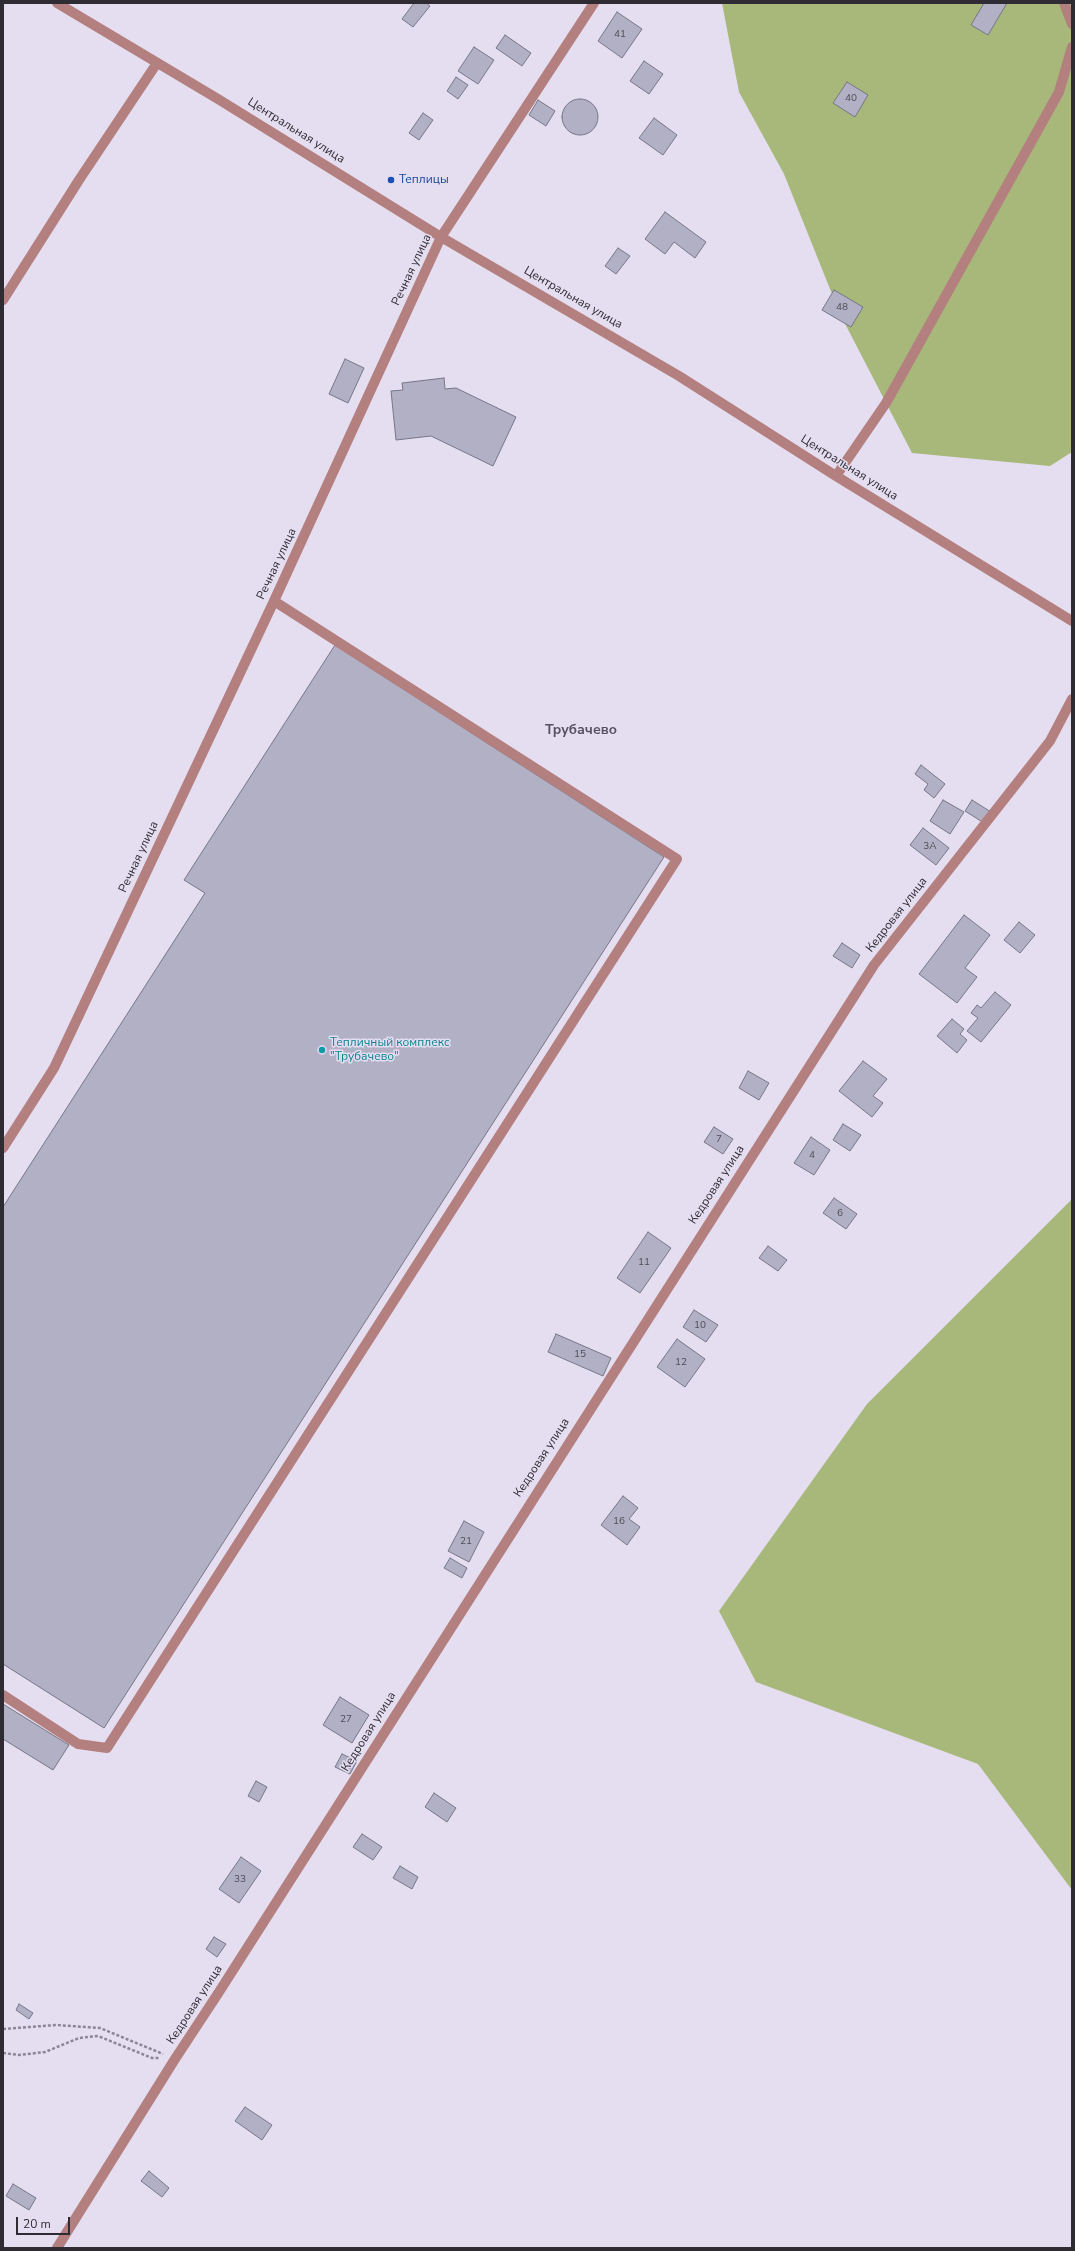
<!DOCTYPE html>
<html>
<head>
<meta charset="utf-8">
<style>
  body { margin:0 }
  #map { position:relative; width:1075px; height:2251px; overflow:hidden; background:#e5def1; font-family:"Nunito Sans",sans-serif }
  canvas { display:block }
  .frame { position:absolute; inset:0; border:4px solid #2e2b33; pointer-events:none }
  .scale { position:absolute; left:16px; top:2217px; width:54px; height:18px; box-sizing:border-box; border:2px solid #2e2b33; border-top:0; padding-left:5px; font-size:12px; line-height:14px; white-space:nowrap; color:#2e2b33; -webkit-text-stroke:3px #e5def1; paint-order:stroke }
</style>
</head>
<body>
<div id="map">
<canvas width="1075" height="2251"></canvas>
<div class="frame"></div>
<div class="scale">20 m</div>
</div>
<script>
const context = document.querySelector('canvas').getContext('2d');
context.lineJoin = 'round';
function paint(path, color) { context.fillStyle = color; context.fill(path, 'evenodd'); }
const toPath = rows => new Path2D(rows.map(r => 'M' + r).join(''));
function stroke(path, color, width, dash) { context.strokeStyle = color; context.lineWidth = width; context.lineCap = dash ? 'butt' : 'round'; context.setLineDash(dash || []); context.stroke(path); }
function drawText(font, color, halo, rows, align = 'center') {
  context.font = font + ' "Nunito Sans",sans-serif'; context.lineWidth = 3; context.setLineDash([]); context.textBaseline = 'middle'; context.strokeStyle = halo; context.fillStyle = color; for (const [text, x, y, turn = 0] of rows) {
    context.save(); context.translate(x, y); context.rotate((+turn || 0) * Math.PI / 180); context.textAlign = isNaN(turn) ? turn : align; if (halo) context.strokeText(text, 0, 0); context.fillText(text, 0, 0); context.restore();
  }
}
const forest = toPath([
  [722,3,1072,3,1072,452,1050,466,912,453,840,314,784,174,739,92],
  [1072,1199,1072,1890,978,1764,756,1682,719,1611,867,1404]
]);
const building = toPath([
  [414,3,426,3,430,6,413,27,402,19,414,3],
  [984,3,1007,3,988,35,971,25,984,3],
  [617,12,642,29,622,58,598,41,617,12],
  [505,35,531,53,522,66,496,48,505,35],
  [474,47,494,60,478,84,458,71,474,47],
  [644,61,663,74,649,94,630,81,644,61],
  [456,77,468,85,458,99,447,91,456,77],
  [847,82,868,95,855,117,833,103,847,82],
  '562 117a18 18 0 1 1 36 0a18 18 0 1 1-36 0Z',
  [538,100,555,111,546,126,529,115,538,100],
  [423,113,433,120,419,140,409,133,423,113],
  [654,118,677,135,663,155,639,138,654,118],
  [665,212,706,242,695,258,674,242,665,254,645,239,665,212],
  [618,248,630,256,616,274,605,266,618,248],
  [834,290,863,307,851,327,822,310,834,290],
  [345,359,364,368,348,403,329,394,345,359],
  [444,378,445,389,456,388,516,417,493,466,431,436,396,440,391,391,403,390,402,383,444,378],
  [335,645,664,857,104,1728,3,1664,3,1207,205,893,184,880,335,645],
  [921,765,945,784,934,798,924,790,928,784,915,774,921,765],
  [943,800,964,812,950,834,930,821,943,800],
  [972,800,991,812,984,823,965,811,972,800],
  [923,828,949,848,936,865,910,845,923,828],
  [964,915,990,935,965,968,977,977,957,1003,919,974,964,915],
  [1019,922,1035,935,1020,953,1004,940,1019,922],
  [842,943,860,955,852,968,833,956,842,943],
  [995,992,1011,1005,981,1042,967,1031,978,1018,971,1013,977,1005,981,1008,995,992],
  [952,1019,964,1029,960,1034,967,1040,957,1053,937,1036,952,1019],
  [863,1061,887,1079,873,1096,883,1103,872,1117,839,1091,863,1061],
  [748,1071,769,1083,759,1100,739,1088,748,1071],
  [843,1124,861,1135,850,1151,833,1140,843,1124],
  [714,1127,733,1139,723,1154,704,1142,714,1127],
  [811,1137,830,1150,814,1175,794,1163,811,1137],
  [834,1198,857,1214,846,1229,823,1213,834,1198],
  [648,1232,671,1248,640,1293,617,1278,648,1232],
  [768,1246,787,1260,778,1271,759,1258,768,1246],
  [694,1310,718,1325,706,1342,683,1327,694,1310],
  [556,1334,611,1358,603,1376,548,1352,556,1334],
  [677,1339,705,1359,685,1387,657,1367,677,1339],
  [623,1496,638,1508,629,1519,640,1527,627,1545,601,1525,623,1496],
  [464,1521,484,1532,469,1562,448,1551,464,1521],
  [450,1558,467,1568,462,1578,444,1568,450,1558],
  [340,1697,369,1715,352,1743,323,1725,340,1697],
  [3,1704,69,1745,53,1770,3,1739,3,1704],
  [342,1754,357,1761,350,1774,335,1767,342,1754],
  [256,1781,267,1787,259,1802,248,1796,256,1781],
  [434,1793,456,1808,447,1822,425,1807,434,1793],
  [362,1834,382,1847,373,1860,353,1847,362,1834],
  [241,1857,261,1871,239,1903,219,1889,241,1857],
  [400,1866,418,1877,412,1889,393,1878,400,1866],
  [214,1937,226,1944,217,1957,206,1949,214,1937],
  [19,2004,33,2013,29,2019,16,2010,19,2004],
  [245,2107,272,2125,262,2140,235,2121,245,2107],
  [149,2171,169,2188,162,2197,141,2181,149,2171],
  [13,2184,36,2198,29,2210,6,2196,13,2184]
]);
const path = toPath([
  [3,2029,56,2025,100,2028,163,2054],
  [3,2053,19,2055,45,2052,79,2038,98,2036,152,2058,160,2058]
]);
const minor = toPath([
  [57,3,218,99,441,237,679,376,836,476,1072,621],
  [1064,3,1072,24],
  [3,300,79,180,157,63],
  [836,476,886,403,1059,92,1072,47],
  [3,1148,54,1068,274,601,441,237,594,3],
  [3,1695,78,1744,107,1748,677,859,274,601],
  [57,2248,175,2059,219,1992,874,965,1050,741,1072,699]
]);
const markers = [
  [391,180,4,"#1a4fb4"],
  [322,1050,4,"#0f9aa8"]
];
const numberNames = [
  ["41",620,35],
  ["40",851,99],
  ["48",842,308],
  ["3А",930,847],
  ["7",719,1140],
  ["4",812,1156],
  ["6",840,1214],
  ["11",644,1263],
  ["10",700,1326],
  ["15",580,1355],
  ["12",681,1363],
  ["16",619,1522],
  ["21",466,1542],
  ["27",346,1720],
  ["33",240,1880]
];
const streetNames = [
  ["Центральная улица",296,131,32],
  ["Речная улица",412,270,-65],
  ["Центральная улица",573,298,30],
  ["Центральная улица",849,468,32],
  ["Речная улица",277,564,-65],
  ["Речная улица",139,857,-65],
  ["Кедровая улица",897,915,-52],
  ["Кедровая улица",717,1185,-57],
  ["Кедровая улица",542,1458,-57],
  ["Кедровая улица",369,1732,-58],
  ["Кедровая улица",195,2005,-57]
];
const transitNames = [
  ["Теплицы",399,180]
];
const cultureNames = [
  ["Тепличный комплекс",330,1043],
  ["\"Трубачево\"",330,1057]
];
const quarterNames = [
  ["Трубачево",581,731]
];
paint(forest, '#a8b77a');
paint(building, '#b1b0c4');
stroke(building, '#767688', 1);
stroke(path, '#8b8694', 2.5, [3, 2]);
stroke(minor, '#b37f7f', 10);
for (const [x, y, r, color] of markers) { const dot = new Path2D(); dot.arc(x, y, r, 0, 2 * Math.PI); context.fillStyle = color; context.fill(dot); stroke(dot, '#e5def1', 1.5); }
drawText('10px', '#4f4c57', null, numberNames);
drawText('12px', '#2e2b33', '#e5def1', streetNames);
drawText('12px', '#164399', '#e5def1', transitNames, 'left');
drawText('12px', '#0d838f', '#e5def1', cultureNames, 'left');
drawText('bold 14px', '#575161', '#e5def1', quarterNames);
</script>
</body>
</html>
